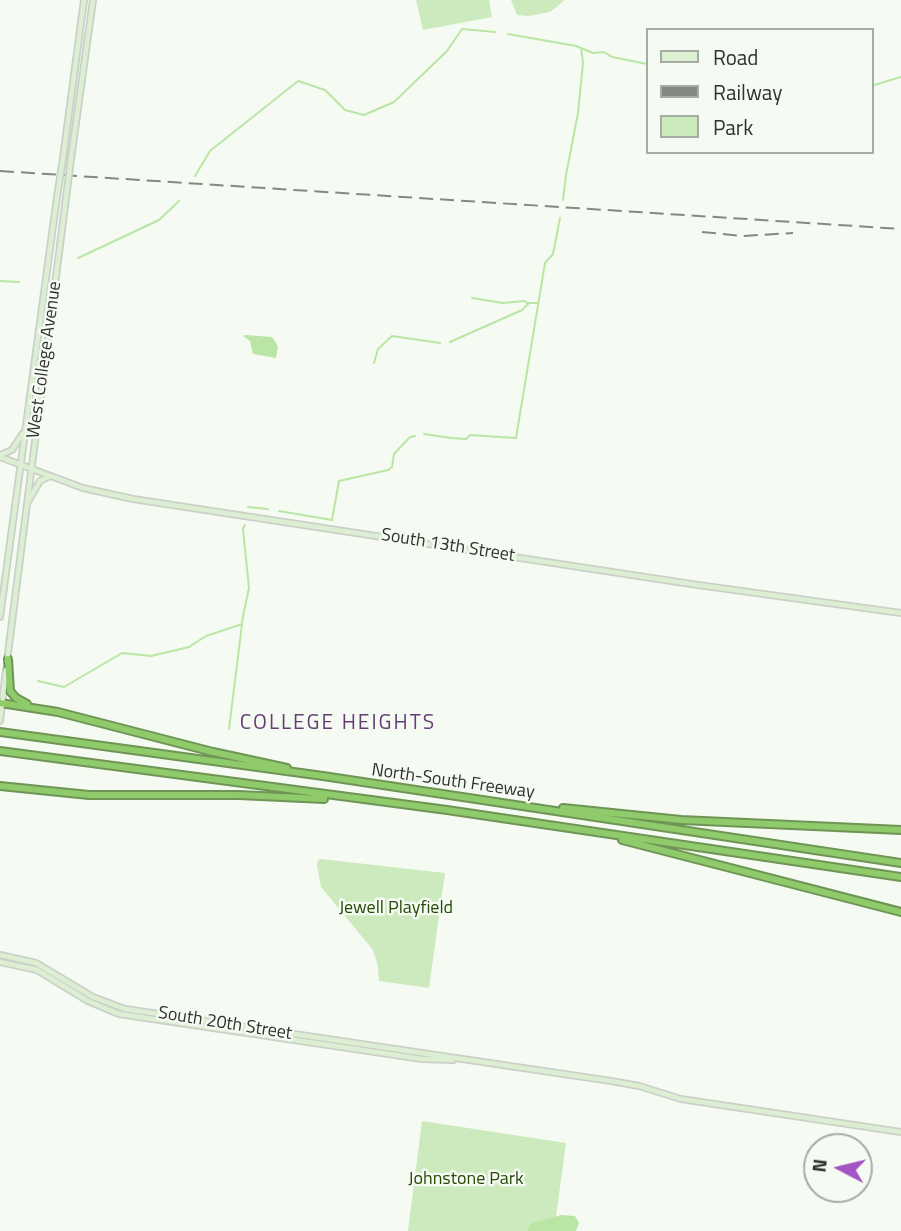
<!DOCTYPE html>
<html>
<head>
<meta charset="utf-8">
<style>
  body { margin:0 }
  #map { position:relative; width:901px; height:1231px; overflow:hidden; background:#f5fbf2; font-family:"Titillium Web",sans-serif }
  canvas { display:block }
  .legend { position:absolute; left:646px; top:28px; width:228px; height:126px; box-sizing:border-box; background:#f5fbf2; border:2px solid #a6aba4; margin:0; padding:9px 12px; list-style:none; font-size:21px; color:#30322f }
  .legend li { display:flex; align-items:center; gap:14px; height:35px }
  .legend b { width:35px; border:2px solid #a6aba4 }
  .north { position:absolute; left:803px; top:1133px; width:70px; height:70px; box-sizing:border-box; background:#f5fbf2; border:2px solid #a6aba4; border-radius:50%; rotate:277deg; font-size:19px; font-weight:700; line-height:28px; text-align:center; color:#30322f }
  .north::after { content:''; display:block; margin:auto; width:24px; height:32px; background:#a354c5; clip-path:polygon(50% 0,100% 100%,50% 72%,0 100%) }
</style>
</head>
<body>
<div id="map">
<canvas width="901" height="1231"></canvas>
<ul class="legend">
<li><b style="height:9px;background:#ddefd3"></b>Road</li>
<li><b style="height:9px;background:#848882"></b>Railway</li>
<li><b style="height:19px;background:#cde9be"></b>Park</li>
</ul>
<div class="north">N</div>
</div>
<script>
const context = document.querySelector('canvas').getContext('2d');
context.lineJoin = 'round';
function paint(path, color) { context.fillStyle = color; context.fill(path, 'evenodd'); }
const toPath = rows => new Path2D(rows.map(r => 'M' + r).join(''));
function stroke(path, color, width, dash) { context.strokeStyle = color; context.lineWidth = width; context.lineCap = dash ? 'butt' : 'round'; context.setLineDash(dash || []); context.stroke(path); }
function drawText(font, color, halo, rows, align = 'center') {
  context.font = font + ' "Titillium Web",sans-serif'; context.lineWidth = 5; context.setLineDash([]); context.textBaseline = 'middle'; context.strokeStyle = halo; context.fillStyle = color; for (const [text, x, y, turn = 0] of rows) {
    context.save(); context.translate(x, y); context.rotate((+turn || 0) * Math.PI / 180); context.textAlign = isNaN(turn) ? turn : align; if (halo) context.strokeText(text, 0, 0); context.fillText(text, 0, 0); context.restore();
  }
}
const green = toPath([
  [416,0,489,0,492,17,423,30],
  [511,0,565,0,550,12,528,16,517,15],
  [321,859,445,873,429,988,379,981,378,966,373,950,321,887,317,865,318,860],
  [422,1121,566,1143,554,1231,408,1231]
]);
const water = toPath([
  [246,335,272,337,278,346,276,358,253,354,250,341,243,336],
  [561,1215,575,1216,579,1223,576,1231,527,1231,530,1224]
]);
const stream = toPath([
  [508,34,576,46,593,53,604,52,612,57,647,64],
  [871,86,901,77],
  [195,176,210,151,298,81,325,90,345,110,364,115,394,102,447,51,462,29,495,32],
  [563,200,566,175,578,113,583,63,581,48],
  [78,258,159,220,179,201],
  [0,281,19,282],
  [472,298,503,303,525,301,528,304],
  [450,342,522,310,529,303,538,303],
  [374,363,378,349,392,336,440,343],
  [424,434,451,438,466,439,470,435,516,438,545,263,553,254,560,218],
  [248,507,268,509],
  [279,511,332,520,339,481,388,470,392,467,394,454,410,437,415,436],
  [38,681,64,687,122,653,151,656,189,647,206,636,242,624],
  [229,729,243,616,249,588,243,529,245,525]
]);
const secondary = toPath([
  [63,158,84,0],
  [71,159,93,0],
  [0,455,12,450,23,433],
  [0,457,83,488,133,499,691,584,901,613],
  [29,500,40,481,50,476],
  [0,617,57,197],
  [7,661,66,198],
  [0,721,6,670],
  [0,955,36,963,93,997,125,1009,611,1081,639,1086,681,1099,901,1132],
  [0,962,37,970,88,1001,119,1014,422,1059,453,1060]
]);
const highway = toPath([
  [8,659,10,691,16,698,27,704],
  [0,703,58,712,213,752,287,768],
  [0,732,323,776,901,863],
  [0,751,447,810,901,877],
  [0,786,89,795,239,795,324,799],
  [563,808,681,820,901,830],
  [622,840,901,912]
]);
const rail = toPath([
  [0,171,901,229],
  [702,232,743,236,793,233]
]);
const secondaryBridge = toPath([
  [57,197,63,158],
  [66,198,71,159]
]);
const streetNames = [
  ["West College Avenue",45,360,-82],
  ["South 13th Street",448,546,9],
  ["North-South Freeway",453,782,8],
  ["South 20th Street",225,1024,9]
];
const parkNames = [
  ["Jewell Playfield",396,909],
  ["Johnstone Park",466,1180]
];
const quarterNames = [
  ["COLLEGE HEIGHTS",338,724]
];
paint(green, '#cde9be');
paint(water, '#bbe5a4');
stroke(stream, '#bbe5a4', 2);
stroke(secondary, '#cbd0c8', 8);
stroke(highway, '#6e9556', 10);
stroke(secondary, '#ddefd3', 4.5);
stroke(highway, '#8fca6b', 6);
stroke(rail, '#848882', 2, [14, 7]);
stroke(secondaryBridge, '#cbd0c8', 8, []);
stroke(secondaryBridge, '#ddefd3', 4.5);
drawText('18px', '#30322f', '#f5fbf2', streetNames);
drawText('18px', '#254905', '#f5fbf2', parkNames);
context.letterSpacing = '2px';
drawText('21px', '#643d76', '#f5fbf2', quarterNames);
context.letterSpacing = '0px';
</script>
</body>
</html>
